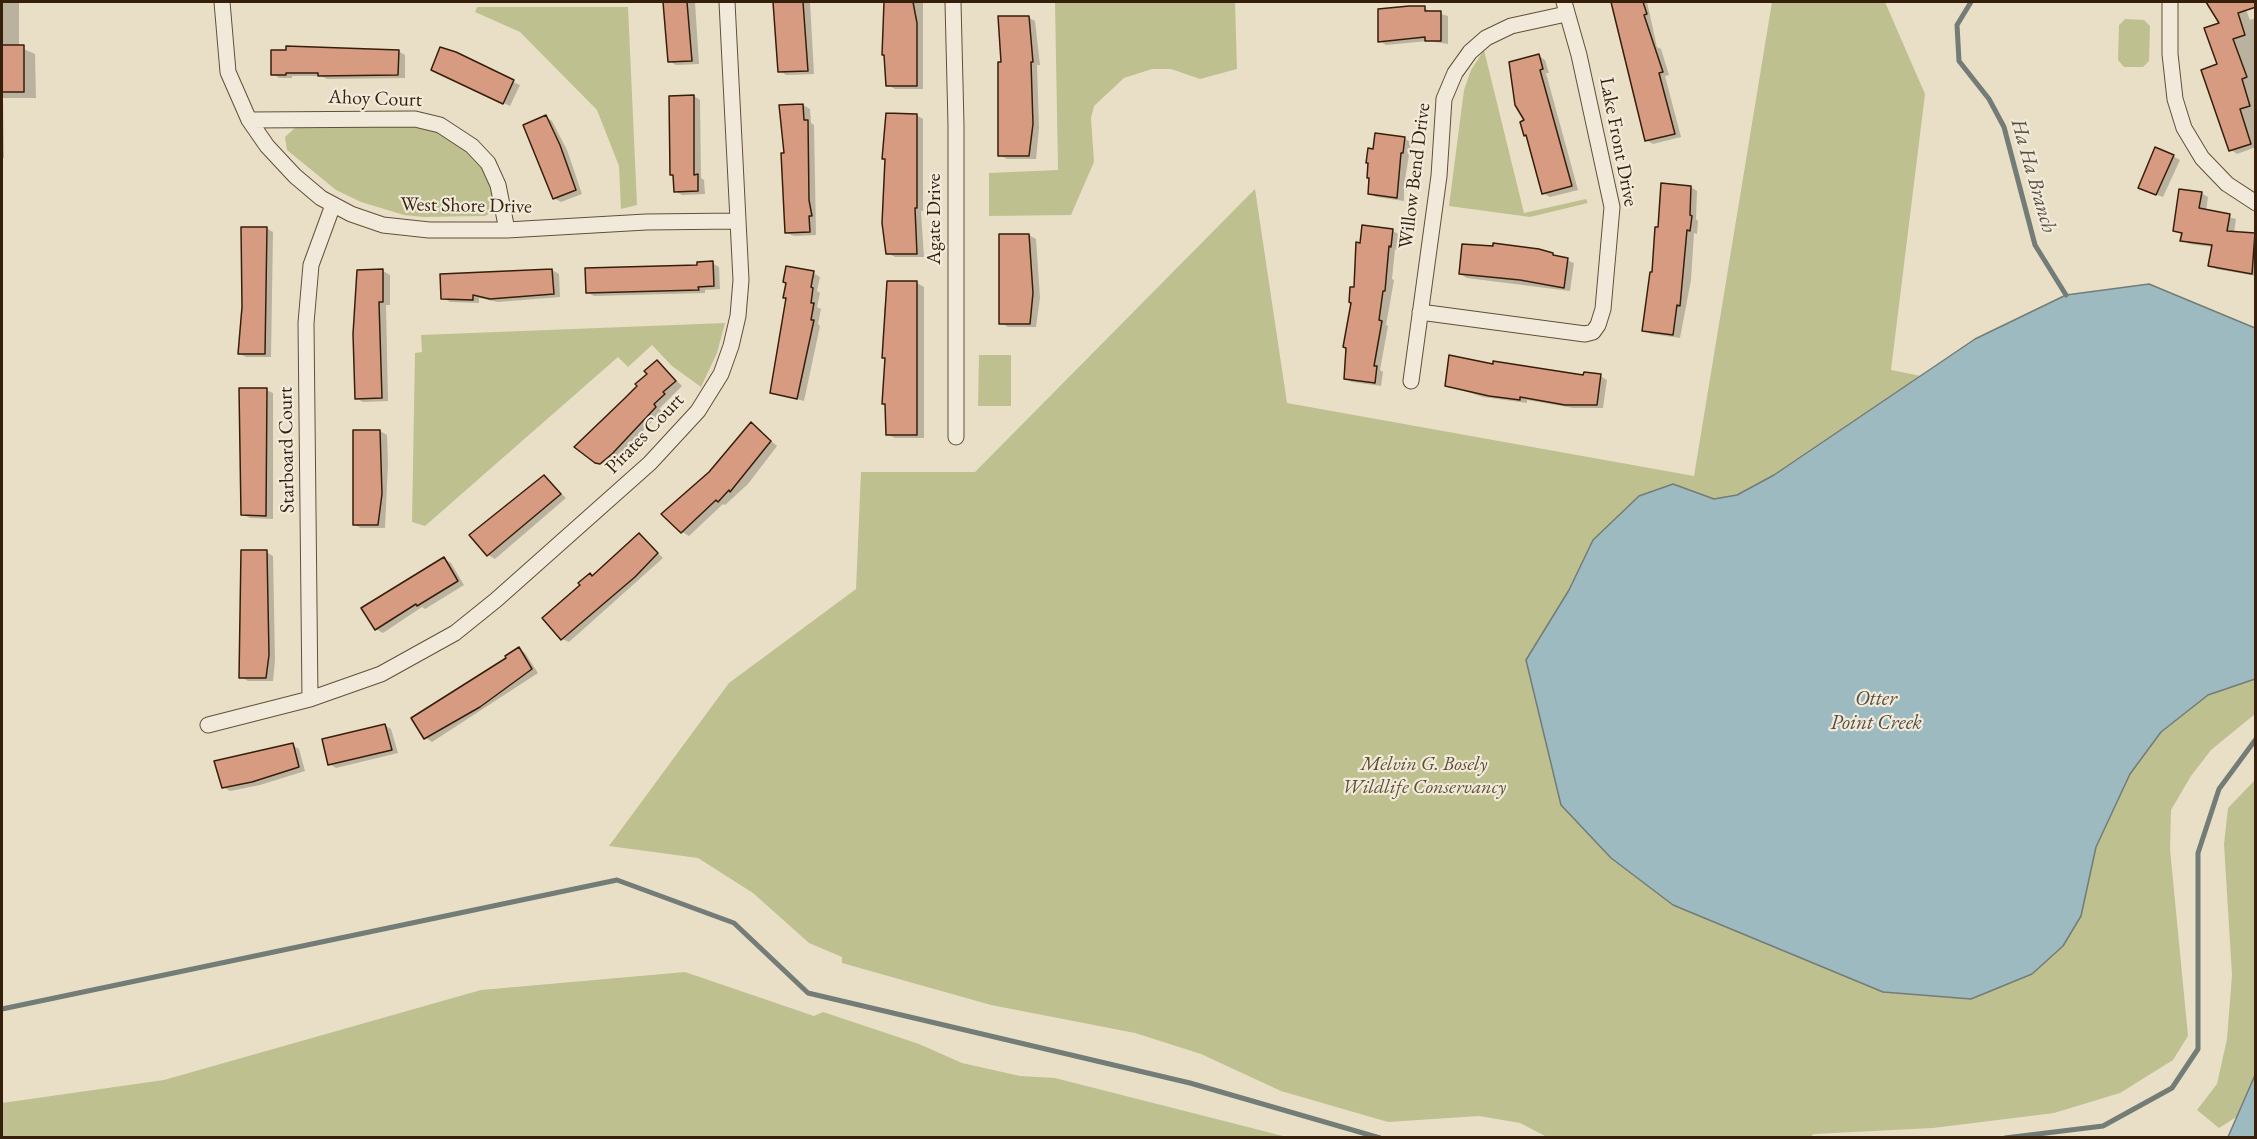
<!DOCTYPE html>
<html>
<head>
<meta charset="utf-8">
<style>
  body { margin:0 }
  #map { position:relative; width:2257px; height:1139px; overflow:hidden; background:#e9dfc6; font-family:"EB Garamond",serif }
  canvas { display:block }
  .frame { position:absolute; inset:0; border:3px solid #361f0a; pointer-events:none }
</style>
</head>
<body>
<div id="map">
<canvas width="2257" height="1139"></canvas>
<div class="frame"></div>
</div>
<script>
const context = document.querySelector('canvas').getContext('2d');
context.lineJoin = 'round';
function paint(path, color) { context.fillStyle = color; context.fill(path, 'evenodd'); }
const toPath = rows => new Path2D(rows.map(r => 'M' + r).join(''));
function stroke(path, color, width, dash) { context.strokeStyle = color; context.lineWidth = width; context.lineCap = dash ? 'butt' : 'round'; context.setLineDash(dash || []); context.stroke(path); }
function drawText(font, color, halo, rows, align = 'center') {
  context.font = font + ' "EB Garamond",serif'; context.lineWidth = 4.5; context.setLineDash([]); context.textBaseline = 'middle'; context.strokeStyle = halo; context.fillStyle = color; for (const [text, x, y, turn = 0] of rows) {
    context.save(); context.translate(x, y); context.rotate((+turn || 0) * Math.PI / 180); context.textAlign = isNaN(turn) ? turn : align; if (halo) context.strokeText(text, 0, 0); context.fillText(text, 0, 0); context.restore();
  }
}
const green = toPath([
  [1055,2,1235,2,1237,69,1200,79,1171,69,1152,69,1124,78,1094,106,1091,118,1094,162,1071,215,989,216,989,173,1058,170],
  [1772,2,1885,2,1925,94,1891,370,2255,443,2255,714,2211,750,2191,776,2171,810,2170,849,2188,1036,2173,1060,2120,1093,2054,1113,1933,1128,1814,1134,1808,1138,1549,1138,1520,1123,1479,1116,1388,1122,1281,1091,1201,1054,1135,1033,991,1005,842,963,842,957,809,943,753,893,698,858,609,846,729,683,856,589,861,472,975,472,1255,189,1287,403,1694,476],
  [477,7,628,7,637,205,621,209,619,166,597,110,520,32,475,12],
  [2125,19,2144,20,2150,26,2149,61,2143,67,2124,67,2118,60,2119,25],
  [1484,50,1524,213,1586,199,1588,203,1530,217,1449,206,1464,90,1471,70],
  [297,126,414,126,442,133,456,141,479,162,488,177,495,204,491,213,485,216,424,217,404,215,361,202,336,190,287,150,285,137],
  [725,323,717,353,701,387,672,366,652,345,628,367,618,357,425,526,412,522,415,353,422,352,421,335],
  [979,355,1011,355,1011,406,978,406],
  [2255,780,2255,1090,2241,1114,2219,1128,2197,1110,2217,1084,2227,1039,2232,975,2224,844,2228,808],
  [685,972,814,1016,823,1012,919,1044,962,1063,1020,1076,1055,1078,1287,1137,2,1137,2,1103,164,1080,481,990]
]);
const water = toPath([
  [2149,284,2255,328,2255,679,2208,695,2161,732,2130,774,2096,847,2081,916,2063,946,2032,974,1971,999,1883,992,1673,905,1611,858,1561,805,1526,660,1569,590,1593,540,1639,496,1673,484,1714,499,1737,495,1774,475,1975,339,2066,295,2149,284],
  [2255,1075,2255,1137,2228,1137,2255,1075]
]);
const shadow = toPath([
  [2,2,19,2,19,47,35,54,36,98,3,98,4,158,2,158],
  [665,2,695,2,699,64,676,65,669,61],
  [776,2,810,2,814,74,786,75,780,71],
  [885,2,923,2,923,89,895,89,888,85],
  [1612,2,1647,2,1657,47,1661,49,1669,75,1665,76,1681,137,1653,144,1646,140],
  [2208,2,2243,2,2250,20,2256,18,2256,147,2237,154,2231,150,2219,65,2221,24],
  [1425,9,1448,16,1448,44,1428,41,1386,45,1380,41],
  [1028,17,1035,21,1040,65,1037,65,1039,128,1036,159,1007,159,1000,155,1002,63],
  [398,51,405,55,405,78,327,79,321,76,292,76,292,78,279,78,273,74],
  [1539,56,1545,60,1549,73,1546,73,1578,190,1550,197,1543,193,1528,137,1526,135],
  [439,73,513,82,520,85,510,106],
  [694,96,700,100,701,178,704,180,705,194,682,195,675,191,674,176,672,175],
  [803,105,810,109,811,123,814,125,816,235,794,236,787,233,786,154],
  [916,115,923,119,923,211,921,211,924,257,895,257,888,253,886,160,884,158],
  [546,117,552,121,567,150,582,194,561,202,554,198],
  [1405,139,1411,142,1404,186,1404,201,1376,197,1369,193,1370,163],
  [2173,156,2180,160,2163,197,2147,191],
  [1691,187,1697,191,1696,219,1698,221,1697,234,1694,233,1691,280,1680,338,1651,334,1644,330,1660,229],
  [2201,193,2208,197,2206,211,2236,219,2234,233,2256,235,2256,276,2216,269,2210,265,2213,247,2189,244,2182,240,2183,235,2175,231],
  [1364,227,1393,231,1400,235,1398,250,1395,249,1392,279,1394,280,1386,325,1388,326,1380,370,1383,372,1381,386,1352,382,1345,379],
  [266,228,273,232,271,357,246,357,240,354,244,307],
  [1029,235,1036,239,1040,298,1036,327,1008,327,1001,323],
  [1552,255,1574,263,1570,291,1467,278,1460,274],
  [712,263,719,267,720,289,705,290,705,293,594,296,587,292],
  [552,270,559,274,560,297,498,302,479,298,479,303,450,302,443,298,442,276],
  [383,271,390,275,390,305,386,305,388,401,363,402,356,398],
  [813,273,820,277,817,291,820,293,817,307,821,309,818,324,820,326,804,401,771,392],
  [888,283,917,283,924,287,924,438,895,438,888,435,884,312],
  [657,361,682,386,659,409,662,411,608,467,601,463],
  [1585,376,1600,376,1607,380,1603,408,1573,408,1527,400,1527,403,1483,397,1446,385],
  [266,390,273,393,273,519,250,518,243,515],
  [751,424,777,446,748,484,725,505,723,504,689,536,682,532,663,514,710,473],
  [380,431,387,435,388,464,385,528,361,528,354,525],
  [544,477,566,498,495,559,488,555],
  [640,535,663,558,569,642,562,639],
  [266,552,273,556,275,660,273,681,248,681,241,677],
  [444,559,451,563,464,585,425,609,422,607,383,633,376,629],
  [519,649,525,653,538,673,432,742,426,738,413,718,508,659],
  [384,725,391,729,398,753,336,768,329,764],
  [292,745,299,749,305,771,260,785,230,791,223,787]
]);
const stream = toPath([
  [1971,2,1957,25,1959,61,1989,99,2004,127,2035,245,2066,295],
  [2,1009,617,880,734,923,808,993,1190,1083,1380,1138],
  [2005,1138,2103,1126,2172,1088,2198,1049,2198,853,2219,789,2256,739]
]);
const building = toPath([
  [663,2,687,2,692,61,668,62,663,2],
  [773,2,803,2,808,71,778,72,773,2],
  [884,2,913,2,917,23,917,86,886,86,884,55,882,55,884,2],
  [1611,2,1643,2,1647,14,1644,15,1663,72,1659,73,1675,134,1645,141,1611,2],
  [2206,2,2256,2,2256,7,2238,13,2245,35,2233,39,2247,77,2242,79,2250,106,2240,109,2251,144,2229,151,2201,70,2217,64,2204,28,2219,23,2206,2],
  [1409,6,1425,6,1425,11,1441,11,1441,41,1425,41,1425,37,1378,42,1378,9,1409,6],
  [998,16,1029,16,1033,62,1031,62,1033,124,1029,156,998,156,998,62,1001,62,998,16],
  [2,45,24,45,24,92,2,92,2,45],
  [286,46,399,50,398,75,318,76,318,73,286,73,286,75,271,75,271,50,286,50,286,46],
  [440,47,456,52,514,80,503,104,431,70,440,47],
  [1539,54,1543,69,1540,70,1572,186,1542,194,1526,135,1524,136,1520,122,1524,120,1515,105,1509,62,1539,54],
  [694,95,694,175,698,174,698,191,674,192,673,175,670,175,669,96,694,95],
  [803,104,804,120,808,120,809,200,812,216,809,216,810,232,785,233,781,153,784,153,779,105,803,104],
  [886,113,917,114,917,208,915,208,917,254,886,254,882,223,885,159,882,159,886,113],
  [546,115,560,145,576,190,553,199,523,125,546,115],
  [1375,133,1405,137,1403,153,1401,153,1397,198,1368,194,1369,178,1367,178,1368,163,1366,163,1368,148,1373,149,1375,133],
  [2155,147,2174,155,2156,195,2138,188,2155,147],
  [1661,183,1691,186,1690,215,1692,216,1690,231,1687,230,1680,306,1677,305,1673,335,1642,331,1650,272,1652,272,1655,227,1658,227,1661,183],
  [2179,189,2202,192,2199,208,2230,214,2227,231,2255,233,2252,274,2208,266,2212,245,2180,241,2182,233,2173,231,2179,189],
  [1362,225,1393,229,1391,247,1389,246,1385,291,1383,291,1379,320,1382,321,1374,366,1377,366,1375,383,1344,379,1346,348,1343,347,1351,303,1349,302,1350,287,1354,287,1356,242,1360,243,1362,225],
  [241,227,267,227,265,354,238,354,242,307,241,227],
  [999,234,1029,234,1033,293,1030,324,999,324,999,234],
  [1493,243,1539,249,1553,253,1553,255,1568,258,1564,288,1520,280,1459,274,1462,244,1493,246,1493,243],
  [713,261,714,286,698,287,699,290,586,293,585,268,697,265,697,262,713,261],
  [786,266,814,271,811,287,813,288,811,303,814,303,811,320,814,320,797,399,770,393,786,298,783,298,786,283,783,282,786,266],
  [383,269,383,302,379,302,382,398,355,399,353,334,357,270,383,269],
  [552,269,554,294,490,299,473,295,473,300,441,299,440,274,552,269],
  [887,281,917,281,917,435,886,435,885,404,882,404,885,358,882,358,887,281],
  [1449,355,1493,364,1493,361,1583,375,1584,372,1601,374,1597,405,1565,405,1520,397,1520,400,1489,396,1445,386,1449,355],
  [657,360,676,381,663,392,665,394,654,404,656,407,613,453,600,464,595,463,574,447,625,398,637,386,635,384,647,374,644,371,657,360],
  [239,388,267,388,266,516,241,515,239,388],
  [751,422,771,441,730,492,729,490,718,502,716,500,681,533,661,514,709,472,751,422],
  [353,430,380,430,382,494,378,525,353,525,353,430],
  [544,475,561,494,487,556,469,535,544,475],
  [639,533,658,553,635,577,561,640,542,618,580,585,578,583,590,573,592,576,639,533],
  [241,550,267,550,269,655,266,678,239,678,241,550],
  [444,557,458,581,417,606,416,604,375,630,361,608,444,557],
  [519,647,532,669,480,707,424,739,411,718,506,658,505,656,519,647],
  [385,724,392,750,328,765,322,739,385,724],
  [293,743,299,767,252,782,222,788,214,761,293,743]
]);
const street = toPath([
  [222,2,228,72,249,120,267,146,295,176,321,198,351,214,383,225,429,230,507,230,646,222,738,221],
  [953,2,956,125,956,437],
  [2170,2,2170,54,2175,99,2184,128,2202,158,2227,184,2256,203],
  [249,120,415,119,440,125,472,146,488,163,498,185,507,230],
  [1420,312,1585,334,1593,332,1598,325,1603,309,1612,207,1579,55,1564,2],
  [1411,381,1439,176,1444,99,1455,73,1470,52,1486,38,1511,26,1566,14],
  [310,699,306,323,311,265,333,205],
  [208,725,310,699,381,674,455,633,496,600,650,463,698,411,721,374,731,346,738,316,741,280,727,2]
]);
const streetNames = [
  ["Ahoy Court",375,99,2],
  ["Lake Front Drive",1618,142,79],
  ["Willow Bend Drive",1415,176,-83],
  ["West Shore Drive",466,206,1],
  ["Agate Drive",935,219,-90],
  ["Pirates Court",645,434,-46],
  ["Starboard Court",287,450,-91]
];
const parkNames = [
  ["Melvin G. Bosely",1424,765],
  ["Wildlife Conservancy",1424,788]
];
const waterNames = [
  ["Ha Ha Branch",2033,176,74],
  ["Otter",1876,699],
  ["Point Creek",1876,723]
];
paint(green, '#bec090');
paint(water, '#9cbabf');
stroke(water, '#737c77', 1.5);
paint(shadow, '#0003');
stroke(stream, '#737c77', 5);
paint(building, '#d79b81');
stroke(building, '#361f0a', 1.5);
stroke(street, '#634f39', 17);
stroke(street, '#f1eada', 15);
drawText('20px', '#361f0a', '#f1eada', streetNames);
drawText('italic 20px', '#5f4f32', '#f1eada', parkNames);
drawText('italic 21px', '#554e40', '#f1eada', waterNames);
</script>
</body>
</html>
